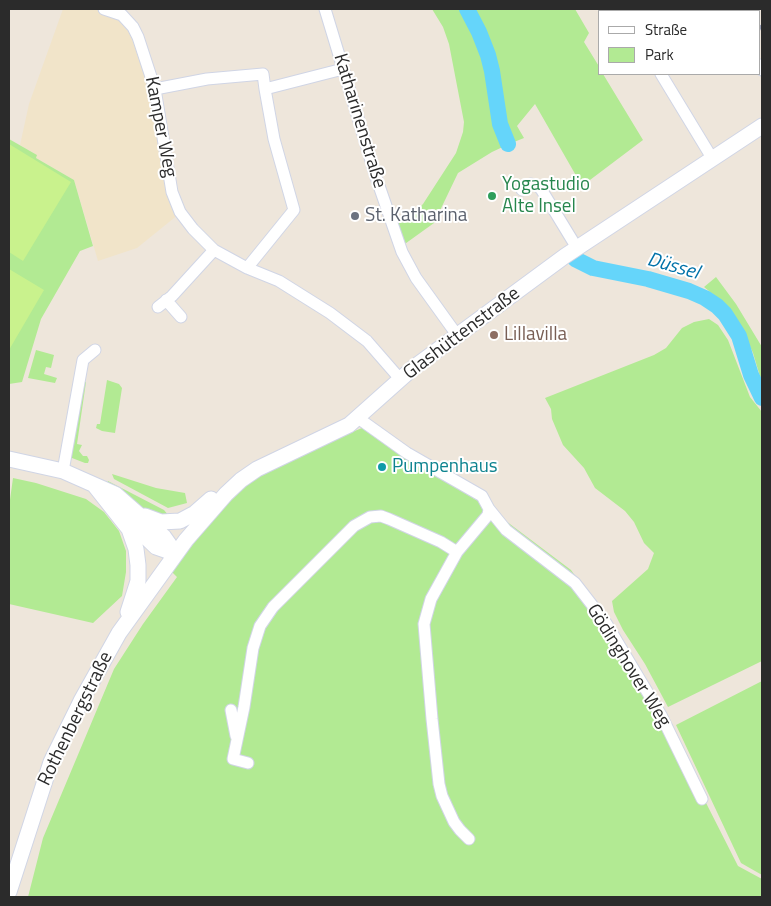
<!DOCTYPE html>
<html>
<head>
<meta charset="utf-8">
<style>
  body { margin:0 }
  #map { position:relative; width:771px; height:906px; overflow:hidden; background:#eee6db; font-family:"Titillium Web",sans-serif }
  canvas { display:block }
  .frame { position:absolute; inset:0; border:10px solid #2b2b2b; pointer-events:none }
  .legend { position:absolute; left:598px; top:10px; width:162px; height:65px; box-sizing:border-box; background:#fff; border:1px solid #aaa; margin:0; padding:6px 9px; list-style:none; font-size:15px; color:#2b2b2b }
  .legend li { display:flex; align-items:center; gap:10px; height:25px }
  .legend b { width:25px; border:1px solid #aaa }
</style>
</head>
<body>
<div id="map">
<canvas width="771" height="906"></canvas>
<div class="frame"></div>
<ul class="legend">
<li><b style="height:6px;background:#fff"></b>Straße</li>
<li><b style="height:14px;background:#b2ea93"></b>Park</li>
</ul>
</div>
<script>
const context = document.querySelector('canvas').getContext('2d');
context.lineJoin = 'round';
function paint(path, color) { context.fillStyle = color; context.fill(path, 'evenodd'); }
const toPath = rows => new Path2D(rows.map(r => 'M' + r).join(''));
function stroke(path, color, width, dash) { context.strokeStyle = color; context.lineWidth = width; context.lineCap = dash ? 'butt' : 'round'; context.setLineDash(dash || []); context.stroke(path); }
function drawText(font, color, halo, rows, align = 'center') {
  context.font = font + ' "Titillium Web",sans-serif'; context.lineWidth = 4; context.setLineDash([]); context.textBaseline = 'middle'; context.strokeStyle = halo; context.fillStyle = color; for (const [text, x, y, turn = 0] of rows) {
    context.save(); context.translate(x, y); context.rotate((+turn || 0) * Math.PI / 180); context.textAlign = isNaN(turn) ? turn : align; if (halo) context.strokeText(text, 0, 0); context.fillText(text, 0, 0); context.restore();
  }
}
const education = toPath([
  [63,9,99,9,133,28,154,89,179,214,137,248,98,261,74,180,36,158,37,155,20,145,29,104]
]);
const green = toPath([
  [432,9,466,9,469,14,488,59,501,130,507,145,492,152,458,173,434,223,402,246,393,221,401,219,416,211,423,204,456,153,463,132,464,122,449,44,443,27],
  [469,9,575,9,589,33,584,42,600,68,600,74,603,74,643,140,582,186,535,104,517,126,524,138,509,144,502,124,492,64,480,31],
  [9,139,37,155,36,158,74,180,93,246,80,251,41,319,22,382,9,384],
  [716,277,736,304,762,347,762,383,753,353,742,328,725,304,704,287],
  [709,319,718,325,728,340,750,397,762,412,762,661,668,707,645,664,623,630,614,612,612,601,648,569,654,553,644,543,634,522,625,511,595,488,584,468,563,445,552,419,551,409,545,398,654,355,666,348,682,328,694,322],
  [36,350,54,355,51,368,46,367,44,374,57,378,55,383,28,378],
  [107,380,119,384,122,388,115,433,102,431,96,428,97,424,100,424],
  [82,381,86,382,77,444,82,445,79,451,83,456,87,456,89,460,88,463,85,463,72,458,72,452],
  [362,428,486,506,571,570,620,639,666,724,738,866,762,879,762,897,28,897,43,838,114,669,143,624,177,577,172,572,206,527,236,493,248,481,326,443],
  [112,474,156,488,185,493,187,503,168,508,114,479],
  [13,478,36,483,86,499,104,512,119,531,126,551,126,572,122,596,93,623,9,604,9,507],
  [108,481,164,510,169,516,154,517,107,483],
  [762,681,762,875,741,863,676,725]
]);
const pitch = toPath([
  [9,144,71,182,23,261,9,252],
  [9,269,44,290,9,350]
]);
const river = toPath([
  [467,9,479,32,488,55,492,71,500,124,508,144],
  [575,259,593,268,648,279,689,291,705,298,717,306,725,314,739,336,751,375,762,398]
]);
const minor = toPath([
  [104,9,122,15,133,27,138,37,155,89,172,192,180,212,193,229,214,250,247,268,279,281,330,313,367,341,401,380],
  [325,9,376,177,402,252,416,278,457,335],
  [621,9,623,11],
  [731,9,732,11],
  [664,11,669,9],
  [760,65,762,70],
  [661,74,712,158],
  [155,89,207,79,263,74,265,89,343,69],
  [522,190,531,184,536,185,541,189,577,248],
  [247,268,294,210,274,139,265,89],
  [166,300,181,317],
  [158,307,172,296,214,250],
  [358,418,407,453,482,496,489,509,506,530,575,583,606,623,661,715,702,799],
  [63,471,83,360,95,350],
  [231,710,236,736],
  [248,763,233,759,244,707,253,648,260,626,273,607,354,526,370,517,381,516,389,519,441,542,457,552],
  [469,839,460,830,454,822,442,796,439,784,432,719,424,624,431,599,457,552,488,515,489,509]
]);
const secondary = toPath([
  [9,459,63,471,115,494,164,537,176,554],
  [95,486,129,529,136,549,138,565,138,581,128,612],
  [145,516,161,522,180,521,195,513,211,499],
  [129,521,156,547,176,554],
  [9,892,51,762,81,701,119,633,186,540,226,494,241,480,257,469,349,425,413,368,565,256,762,126]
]);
const rail = toPath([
  [750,9,751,11],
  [760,26,762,30]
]);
const markers = [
  [492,196,5,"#2e9e5b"],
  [355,216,5,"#6b7280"],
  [494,335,5,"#8d6e63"],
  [382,467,5,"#0f9aa8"]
];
const streetNames = [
  ["Katharinenstraße",359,121,73],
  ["Kamper Weg",160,127,79],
  ["Glashüttenstraße",462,334,-37],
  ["Gödinghover Weg",628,666,58],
  ["Rothenbergstraße",76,719,-64]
];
const leisureNames = [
  ["Yogastudio",502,185],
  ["Alte Insel",502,207]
];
const worshipNames = [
  ["St. Katharina",365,216]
];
const educationNames = [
  ["Lillavilla",504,335]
];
const cultureNames = [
  ["Pumpenhaus",392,467]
];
const waterNames = [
  ["Düssel",673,267,16]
];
paint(education, '#f1e4c9');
paint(green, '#b2ea93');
paint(pitch, '#c9f28d');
stroke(river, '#65d5fa', 16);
stroke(minor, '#d0d5e5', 13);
stroke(secondary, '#d0d5e5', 17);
stroke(minor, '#fff', 11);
stroke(secondary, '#fff', 15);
stroke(rail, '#9da2b7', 2.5);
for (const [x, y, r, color] of markers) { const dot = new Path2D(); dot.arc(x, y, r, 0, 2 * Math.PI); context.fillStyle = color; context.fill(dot); stroke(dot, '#fff', 2); }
drawText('19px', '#2b2b2b', '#fff', streetNames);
drawText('19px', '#27864d', '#fff', leisureNames, 'left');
drawText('19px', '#5b616d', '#fff', worshipNames, 'left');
drawText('19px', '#785e54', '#fff', educationNames, 'left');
drawText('19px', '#0d838f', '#fff', cultureNames, 'left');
drawText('italic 20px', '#0172a9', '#fff', waterNames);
</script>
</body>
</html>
